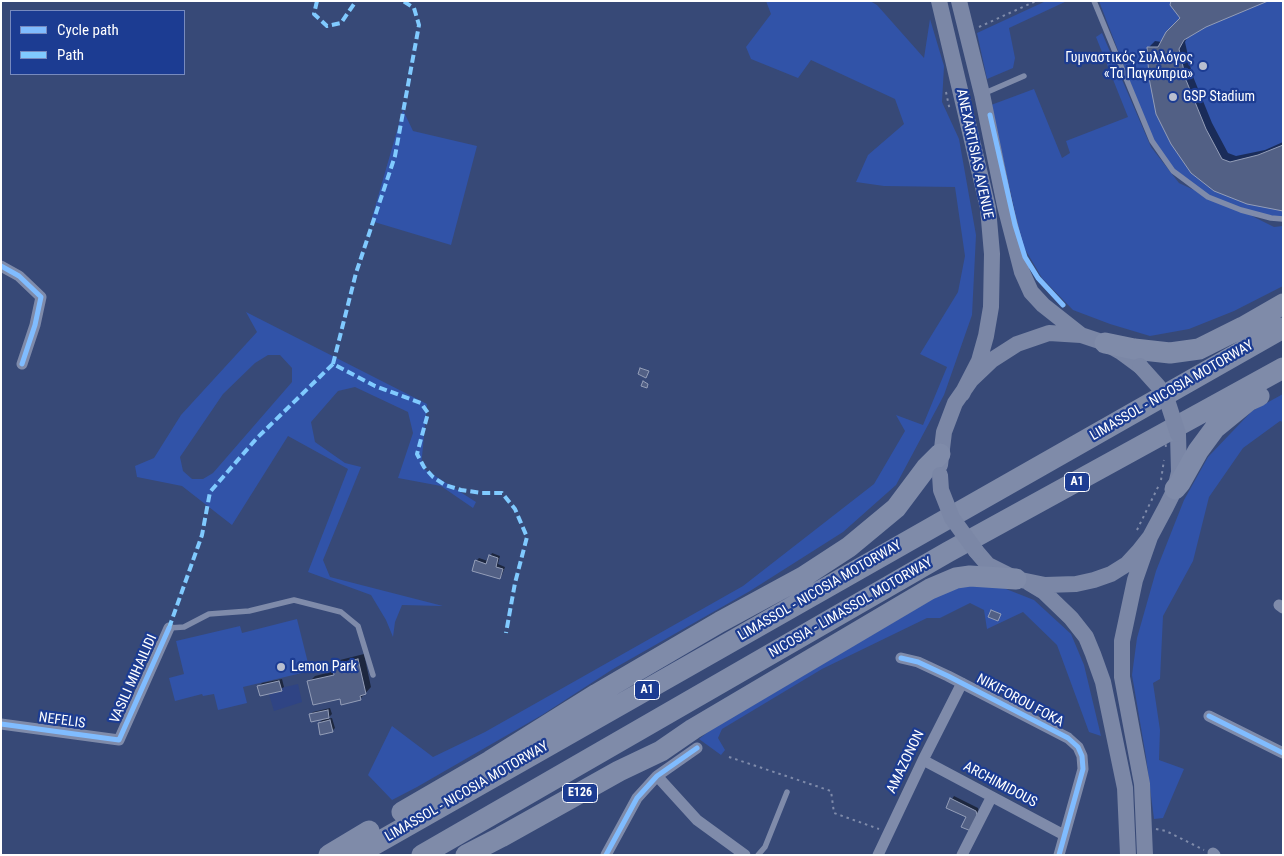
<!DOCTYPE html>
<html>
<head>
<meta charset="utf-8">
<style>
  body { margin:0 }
  #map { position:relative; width:1284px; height:856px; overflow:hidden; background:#374977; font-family:"Roboto Condensed",sans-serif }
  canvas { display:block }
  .frame { position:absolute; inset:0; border:2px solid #fff; pointer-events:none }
  .legend { position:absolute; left:10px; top:10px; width:175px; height:65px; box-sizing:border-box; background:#1c3c92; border:1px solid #778abe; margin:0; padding:6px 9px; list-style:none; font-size:15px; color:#fff }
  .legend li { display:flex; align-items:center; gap:10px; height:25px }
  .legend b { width:25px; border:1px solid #778abe }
</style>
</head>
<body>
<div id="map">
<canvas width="1284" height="856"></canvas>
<div class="frame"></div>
<ul class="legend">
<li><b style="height:6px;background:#80bcff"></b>Cycle path</li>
<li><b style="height:6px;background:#80caff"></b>Path</li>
</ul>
</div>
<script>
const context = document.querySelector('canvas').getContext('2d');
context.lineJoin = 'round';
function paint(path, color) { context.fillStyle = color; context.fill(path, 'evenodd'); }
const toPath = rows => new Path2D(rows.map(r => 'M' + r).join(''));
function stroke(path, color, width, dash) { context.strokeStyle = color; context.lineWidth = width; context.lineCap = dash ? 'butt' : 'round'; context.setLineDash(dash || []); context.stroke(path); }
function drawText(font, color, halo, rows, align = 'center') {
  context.font = font + ' "Roboto Condensed",sans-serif'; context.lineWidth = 4.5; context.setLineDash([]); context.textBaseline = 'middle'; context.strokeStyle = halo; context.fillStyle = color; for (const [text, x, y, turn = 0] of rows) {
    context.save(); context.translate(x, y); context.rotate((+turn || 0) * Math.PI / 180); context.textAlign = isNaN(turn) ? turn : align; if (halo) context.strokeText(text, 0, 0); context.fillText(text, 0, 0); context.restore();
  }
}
const green = toPath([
  [766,1,870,1,877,5,924,58,930,19,944,66,942,102,959,139,976,235,972,315,944,395,896,485,843,532,750,591,613,669,542,715,417,787,392,800,368,775,392,726,433,757,485,732,743,586,874,484,905,431,896,415,923,425,947,367,920,354,958,292,965,256,955,187,884,186,856,182,868,155,904,124,895,99,811,60,798,78,751,59,746,47,771,14],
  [1046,1,1067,1,1009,28,1015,58,1013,68,987,79,977,33],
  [1099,1,1283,1,1283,221,1252,216,1274,227,1283,226,1283,286,1234,311,1189,329,1150,336,1110,324,1073,310,1042,278,1022,244,991,105,1034,89,1062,158,1070,153,1066,141,1128,117,1096,37,1102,33,1151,147,1179,183,1194,190,1168,166,1149,131],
  [403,110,413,131,477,146,451,245,371,221],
  [246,312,427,404,421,467,476,502,473,508,441,486,398,478,413,433,408,412,355,387,338,391,311,422,315,442,345,463,361,467,323,560,330,577,443,606,402,605,395,622,393,637,386,620,371,595,308,572,348,469,288,436,232,525,182,486,137,477,135,466,154,458,181,415,257,332],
  [268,355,280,355,292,368,292,382,213,473,203,479,192,479,183,471,180,457,223,394,255,363],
  [1283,394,1283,422,1280,421,1243,448,1209,497,1193,561,1163,616,1160,679,1153,683,1160,730,1159,760,1184,769,1163,818,1154,819,1146,757,1132,675,1137,638,1156,571,1184,500,1208,457,1252,411],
  [956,585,1001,587,1034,600,1071,634,1084,665,1101,736,1089,732,1057,645,1023,612,987,629,984,610,970,603,940,618,927,618,822,669,722,729,718,738,725,750,721,755,699,739,708,732],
  [297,619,310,671,243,687,247,703,218,710,214,694,203,696,202,694,175,701,169,678,184,674,176,641,240,626,242,633]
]);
const water = toPath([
  [298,684,302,702,274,711,268,691]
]);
const shadow = toPath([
  [1206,25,1188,36,1185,42,1192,74,1212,123,1228,153,1236,156,1265,150,1283,142,1283,210,1247,203,1149,47,1155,41,1162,42],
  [492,553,500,556,498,564,505,567,502,575,500,578,476,561,479,558,488,561],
  [364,654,371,687,360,699,341,698,309,682,315,676,335,671,333,666,340,660],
  [282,679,284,687,281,689,259,686,262,683],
  [330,708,332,714,327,719,332,718,335,728,332,731,319,723,324,718,310,715,313,712],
  [954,796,978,808,979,815,967,817,947,807]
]);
const building = toPath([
  [1171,1,1268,1,1206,27,1184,40,1179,49,1186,80,1206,129,1222,159,1230,162,1258,155,1283,145,1283,211,1247,204,1214,191,1191,173,1171,144,1156,114,1149,78,1147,47,1158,47,1166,32,1180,18,1170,5,1171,1],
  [640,368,649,371,646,378,638,374,640,368],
  [643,381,648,384,647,388,641,386,643,381],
  [489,555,498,558,496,567,503,569,500,579,472,571,475,560,486,564,489,555],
  [991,610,1001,614,998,621,988,617,991,610],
  [358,659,366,694,360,696,361,700,341,705,340,699,313,705,307,681,334,675,332,665,358,659],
  [279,681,282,691,260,696,257,686,279,681],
  [328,710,329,718,311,722,309,714,328,710],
  [330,720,333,732,320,735,318,723,330,720],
  [950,798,976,811,977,815,971,831,961,827,966,817,946,808,950,798]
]);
const path = toPath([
  [979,27,1036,1],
  [946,92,950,111],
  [1161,480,1164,460],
  [1137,530,1159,485],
  [729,757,831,791,834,813,879,829],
  [1156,829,1166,831,1204,850]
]);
const lane = toPath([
  [1094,1,1152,141,1173,171,1208,197,1241,210,1271,218,1283,219],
  [985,93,1024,76],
  [169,628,184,627,209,614,249,611,294,600,341,612,358,626,373,675],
  [758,855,765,847,787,792]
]);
const street = toPath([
  [1,266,19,276,41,297,35,325,22,364],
  [1279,605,1283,608],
  [901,658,918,662,948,676,1068,738,1078,747,1082,756,1083,769,1059,855],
  [1209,716,1283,753],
  [1,724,119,740,169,628],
  [923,760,1064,835],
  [657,776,697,820,745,855],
  [1213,853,1215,855],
  [606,855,637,798,657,776,697,748],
  [878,855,923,760,962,683],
  [962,855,991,798]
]);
const secondary = toPath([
  [939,1,988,208,992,254,991,307,986,336,979,361,962,394],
  [959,1,982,94,1005,206,1022,272,1031,292,1043,305,1081,335],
  [940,465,944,432,955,403,971,380,992,360,1017,344,1049,333,1081,335,1105,343,1121,352,1140,366],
  [976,551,988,565,1016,579,1045,585,1076,584,1094,580,1111,574,1127,564,1139,551,1150,537,1166,507,1175,489,1179,472,1178,434],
  [1029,583,1044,592,1071,618,1086,637,1093,654,1103,682,1125,788,1128,855],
  [1145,855,1142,784,1122,677,1122,641,1135,580,1150,537]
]);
const highway = toPath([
  [1105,343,1134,349,1170,353,1199,349,1243,327,1283,304],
  [1175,489,1180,483,1198,451,1215,428,1248,401,1259,396],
  [402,812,490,761,597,694,720,622,803,577,849,547,896,508,926,468,940,454],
  [329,855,369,831],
  [356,855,1283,328],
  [422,855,948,552,1283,368],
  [466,855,501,837,619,771,661,751,693,729,930,589,956,578,970,576,1016,579]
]);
const pathBridge = toPath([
  [1165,438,1166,448]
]);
const secondaryBridge = toPath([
  [1140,366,1158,386,1167,400,1178,434],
  [940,475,941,490,952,518,976,551]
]);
const quiet = toPath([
  [317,1,314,14,327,26,341,23,356,1],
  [333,364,356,273,395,156,419,25,414,8,403,1],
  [169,628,202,535,210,492,257,438,333,364,375,386,421,403,428,413,417,454,424,467,433,477,445,485,461,490,482,493,502,493,515,509,527,537,515,583,506,633]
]);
const cycleway = toPath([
  [990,115,1015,225,1025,257,1038,278,1063,305],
  [1,266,19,276,41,297,35,325,22,364],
  [901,658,918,662,948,676,1068,738,1078,747,1082,756,1083,769,1059,855],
  [1209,716,1283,753],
  [1,724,119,740,169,628],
  [606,855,637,798,657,776,697,748]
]);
const markers = [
  [1203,66,5,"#b9bfcf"],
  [1173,97,5,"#b9bfcf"],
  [281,667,5,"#b9bfcf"]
];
const shields = [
  [1077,482,25],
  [647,690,25],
  [580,793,35]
];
const shieldNames = [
  ["A1",1077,482],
  ["A1",647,690],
  ["E126",580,793]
];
const poiNames = [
  ["Γυμναστικός Συλλόγος",1193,58,"right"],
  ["«Τα Παγκύπρια»",1193,74,"right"],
  ["GSP Stadium",1183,97],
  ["Lemon Park",291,667]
];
const streetNames = [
  ["ANEXARTISIAS AVENUE",974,154,78],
  ["LIMASSOL - NICOSIA MOTORWAY",1172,391,-30],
  ["LIMASSOL - NICOSIA MOTORWAY",820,591,-30],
  ["NICOSIA - LIMASSOL MOTORWAY",851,608,-30],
  ["VASILI MIHAILIDI",134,679,-66],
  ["NIKIFOROU FOKA",1020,701,28],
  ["NEFELIS",62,721,8],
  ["AMAZONON",906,762,-64],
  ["ARCHIMIDOUS",1000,785,28],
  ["LIMASSOL - NICOSIA MOTORWAY",467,792,-30]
];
paint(green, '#3153a8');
paint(water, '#2f4484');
paint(shadow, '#0007');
paint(building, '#526085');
stroke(building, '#949eb8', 1);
stroke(path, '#7f8baa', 2, [2.5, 4]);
stroke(lane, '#7f8baa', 5.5);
stroke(street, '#7f8baa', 11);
stroke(secondary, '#7b87a6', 16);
stroke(highway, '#7f8ba9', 21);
stroke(pathBridge, '#7f8baa', 2, [2.5, 4]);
stroke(secondaryBridge, '#7b87a6', 16);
stroke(quiet, '#80caff', 4, [8, 4]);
stroke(cycleway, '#80bcff', 5);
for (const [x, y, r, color] of markers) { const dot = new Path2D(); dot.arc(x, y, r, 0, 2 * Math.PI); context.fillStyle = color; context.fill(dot); stroke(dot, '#1c3c92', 2); }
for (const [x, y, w] of shields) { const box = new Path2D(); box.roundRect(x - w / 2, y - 9.5, w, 19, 4); context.fillStyle = '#1c3c92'; context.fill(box); stroke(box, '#fff', 1); }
drawText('bold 12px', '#fff', null, shieldNames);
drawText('14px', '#fff', '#1c3c92', poiNames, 'left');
drawText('14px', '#fff', '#1c3c92', streetNames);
</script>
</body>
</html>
